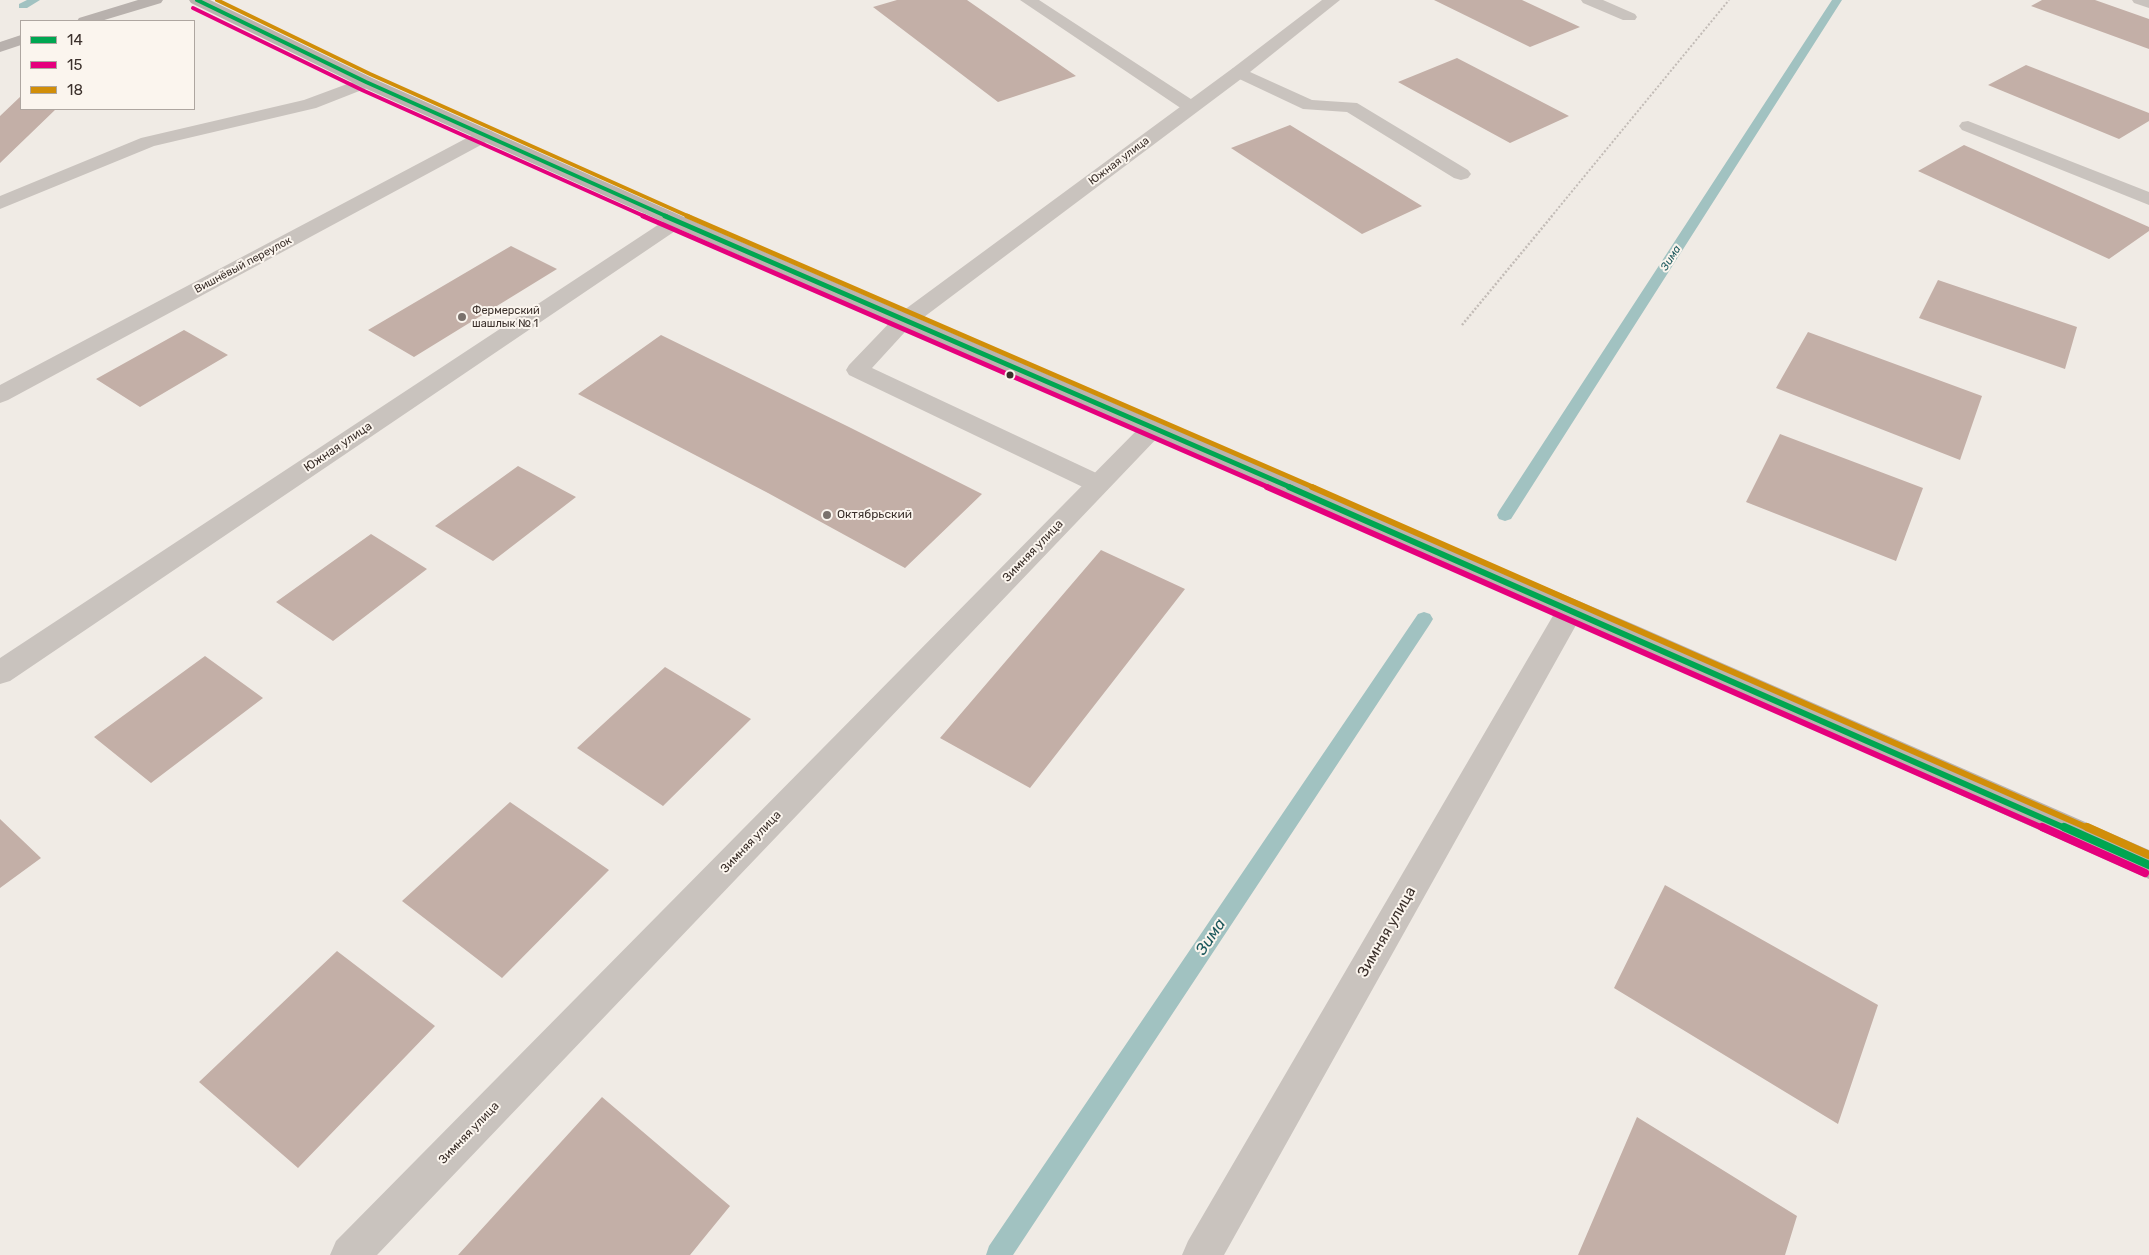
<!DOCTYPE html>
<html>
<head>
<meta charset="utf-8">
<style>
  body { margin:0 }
  #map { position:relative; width:2149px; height:1255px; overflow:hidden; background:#f0ebe5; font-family:Rubik,sans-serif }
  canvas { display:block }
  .legend { position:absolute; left:20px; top:20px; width:175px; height:90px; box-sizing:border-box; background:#fbf5ee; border:1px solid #aea6a0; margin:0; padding:6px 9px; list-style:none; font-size:15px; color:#3b302b }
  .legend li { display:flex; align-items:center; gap:10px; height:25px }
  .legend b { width:25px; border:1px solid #aea6a0 }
</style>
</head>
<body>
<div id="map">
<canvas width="2149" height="1255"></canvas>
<ul class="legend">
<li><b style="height:6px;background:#00a651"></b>14</li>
<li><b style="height:6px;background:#e5007d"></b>15</li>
<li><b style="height:6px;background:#d18e09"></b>18</li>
</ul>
</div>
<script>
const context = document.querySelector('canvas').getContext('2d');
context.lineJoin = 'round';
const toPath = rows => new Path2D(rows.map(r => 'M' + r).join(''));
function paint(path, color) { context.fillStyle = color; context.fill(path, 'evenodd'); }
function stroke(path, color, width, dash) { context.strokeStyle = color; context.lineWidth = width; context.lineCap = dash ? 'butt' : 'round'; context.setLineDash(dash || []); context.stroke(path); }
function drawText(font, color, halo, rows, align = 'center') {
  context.font = font + ' Rubik,sans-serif'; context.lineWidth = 4; context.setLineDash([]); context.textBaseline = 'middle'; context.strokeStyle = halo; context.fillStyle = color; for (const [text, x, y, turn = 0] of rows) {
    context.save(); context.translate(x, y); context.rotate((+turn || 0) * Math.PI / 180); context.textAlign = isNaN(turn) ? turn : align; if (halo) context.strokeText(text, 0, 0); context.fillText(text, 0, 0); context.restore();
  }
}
const stream = toPath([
  [27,0,40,0,27,8,19,8,19,4,27,0],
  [1832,0,1842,0,1511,519,1505,521,1499,519,1497,515,1499,511,1832,0],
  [1424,612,1430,614,1433,619,1430,624,1013,1255,986,1255,989,1246,1418,614,1424,612]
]);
const building = toPath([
  [897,0,967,0,1076,76,998,102,873,7],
  [1434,0,1522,0,1580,27,1530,47],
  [2042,0,2095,0,2149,19,2149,49,2031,6],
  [1457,58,1569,116,1510,143,1398,82],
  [2026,65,2149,113,2149,121,2119,139,1988,85],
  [21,96,21,109,56,109,0,163,0,116],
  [1290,125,1422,206,1362,234,1231,148],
  [1964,145,2149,227,2149,231,2109,259,1918,171],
  [511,246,557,269,414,357,368,330],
  [1938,280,2077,327,2065,369,1919,318],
  [184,330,228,355,140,407,96,379],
  [1808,332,1982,396,1960,460,1776,388],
  [661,335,849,427,982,494,905,568,768,493,578,394],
  [1780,434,1923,488,1896,561,1746,502],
  [518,466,576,497,493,561,435,526],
  [371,534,427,569,333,641,276,602],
  [1101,550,1185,589,1030,788,940,738],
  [205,656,263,698,151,783,94,737],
  [665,667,751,719,663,806,577,748],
  [510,802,609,870,502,978,402,901],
  [0,819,41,858,0,888],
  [1665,885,1878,1005,1838,1124,1614,988],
  [337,951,435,1026,298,1168,199,1082],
  [602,1097,730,1206,690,1255,458,1255],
  [1637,1117,1797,1216,1785,1255,1578,1255]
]);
const pathFar1 = toPath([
  [1551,217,1729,0]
]);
const path = toPath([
  [1462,325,1552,216]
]);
const lane = toPath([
  [1020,0,1039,0,1197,103,1200,107,1197,111,1191,112,1185,111,1020,0],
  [1581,0,1603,0,1635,14,1637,17,1635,20,1623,20,1583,3,1581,0],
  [2132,0,2149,0,2149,8,2134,3,2132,0],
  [1239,67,1312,100,1357,103,1468,170,1471,174,1468,178,1461,180,1454,178,1347,112,1303,109,1233,76,1230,72,1233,68,1239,67],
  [366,77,372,78,375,82,372,86,316,108,154,146,0,209,0,196,141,138,304,100,366,77],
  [1968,121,2149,192,2149,205,1962,130,1959,126,1962,122,1968,121],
  [904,314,912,316,915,321,872,368,1107,478,1110,484,1107,490,1098,493,1089,490,849,375,846,370,849,365,896,316,904,314]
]);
const street = toPath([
  [1322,0,1340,0,1245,76,912,326,904,328,896,326,893,321,896,316,1233,68,1322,0],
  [486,129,492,131,495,135,492,139,8,400,0,403,0,385,480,131,486,129],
  [677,215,684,217,687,221,684,225,10,681,0,684,0,658,670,217,677,215],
  [1152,421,1160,423,1164,429,1160,435,377,1255,330,1255,336,1241,1144,423,1152,421],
  [1571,599,1581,602,1585,609,1224,1255,1182,1255,1188,1241,1561,602,1571,599]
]);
const secondary = toPath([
  [189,0,210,0,372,78,684,217,1160,423,1633,624,2149,850,2149,879,1613,640,670,225,360,86,191,3,189,0]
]);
const primary = toPath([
  [138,0,163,0,161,3,101,21,77,21,79,18,138,0],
  [21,35,21,45,0,52,0,42,21,35]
]);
const bus1Far3 = toPath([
  [197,0,366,82,668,217]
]);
const bus1Far2 = toPath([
  [665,216,1292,488]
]);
const bus1Far1 = toPath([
  [1289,487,2067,829]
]);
const bus1 = toPath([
  [2064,827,2149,865]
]);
const bus2Far3 = toPath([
  [193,8,362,90,646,217]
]);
const bus2Far2 = toPath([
  [643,216,1270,488]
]);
const bus2Far1 = toPath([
  [1267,487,2045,829]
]);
const bus2 = toPath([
  [2042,827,2145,873]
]);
const bus3Far3 = toPath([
  [217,0,370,74,690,217]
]);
const bus3Far2 = toPath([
  [687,216,1315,488]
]);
const bus3Far1 = toPath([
  [1312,487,2090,829]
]);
const bus3 = toPath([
  [2087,827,2149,855]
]);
const markers = [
  [462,317,5,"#7a716c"],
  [1010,375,4.5,"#3b302b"],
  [827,515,5,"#7a716c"]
];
const farStreetnames = [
  ["Южная улица",1119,161,-37],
  ["Вишнёвый переулок",243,265,-28]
];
const farWaternames = [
  ["Зима",1671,258,-57]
];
const farPoinames = [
  ["Фермерский",472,311],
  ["шашлык № 1",472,324]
];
const streetNames = [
  ["Южная улица",338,447,-34],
  ["Зимняя улица",1033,551,-46],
  ["Зимняя улица",751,842,-46],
  ["Зимняя улица",469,1133,-46]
];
const poiNames = [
  ["Октябрьский",837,515]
];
const nearStreetnames = [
  ["Зимняя улица",1387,932,-60]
];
const nearWaternames = [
  ["Зима",1211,937,-56]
];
paint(stream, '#a1c2c1');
paint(building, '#c3afa7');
stroke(pathFar1, '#c2bbb6', 2, [2, 2]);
stroke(path, '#c2bbb6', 2.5, [2, 2]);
paint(lane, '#c9c3be');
paint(street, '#c9c3be');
paint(secondary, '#bab3ae');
paint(primary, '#b8b1ad');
stroke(bus1Far3, '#00a651', 4);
stroke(bus1Far2, '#00a651', 5);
stroke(bus1Far1, '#00a651', 6);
stroke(bus1, '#00a651', 8);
stroke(bus2Far3, '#e5007d', 4);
stroke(bus2Far2, '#e5007d', 5);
stroke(bus2Far1, '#e5007d', 6);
stroke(bus2, '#e5007d', 8);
stroke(bus3Far3, '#d18e09', 4);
stroke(bus3Far2, '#d18e09', 5);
stroke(bus3Far1, '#d18e09', 6);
stroke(bus3, '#d18e09', 8);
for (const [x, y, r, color] of markers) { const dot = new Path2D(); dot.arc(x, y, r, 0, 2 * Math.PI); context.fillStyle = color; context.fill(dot); stroke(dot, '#fbf5ee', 2); }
drawText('11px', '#3b302b', '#fbf5ee', farStreetnames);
drawText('italic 11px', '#1f5a5e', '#fbf5ee', farWaternames);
drawText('11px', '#3b302b', '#fbf5ee', farPoinames, 'left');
drawText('12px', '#3b302b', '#fbf5ee', streetNames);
drawText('12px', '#3b302b', '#fbf5ee', poiNames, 'left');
drawText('15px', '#3b302b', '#fbf5ee', nearStreetnames);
drawText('italic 16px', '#1f5a5e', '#fbf5ee', nearWaternames);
</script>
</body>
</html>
